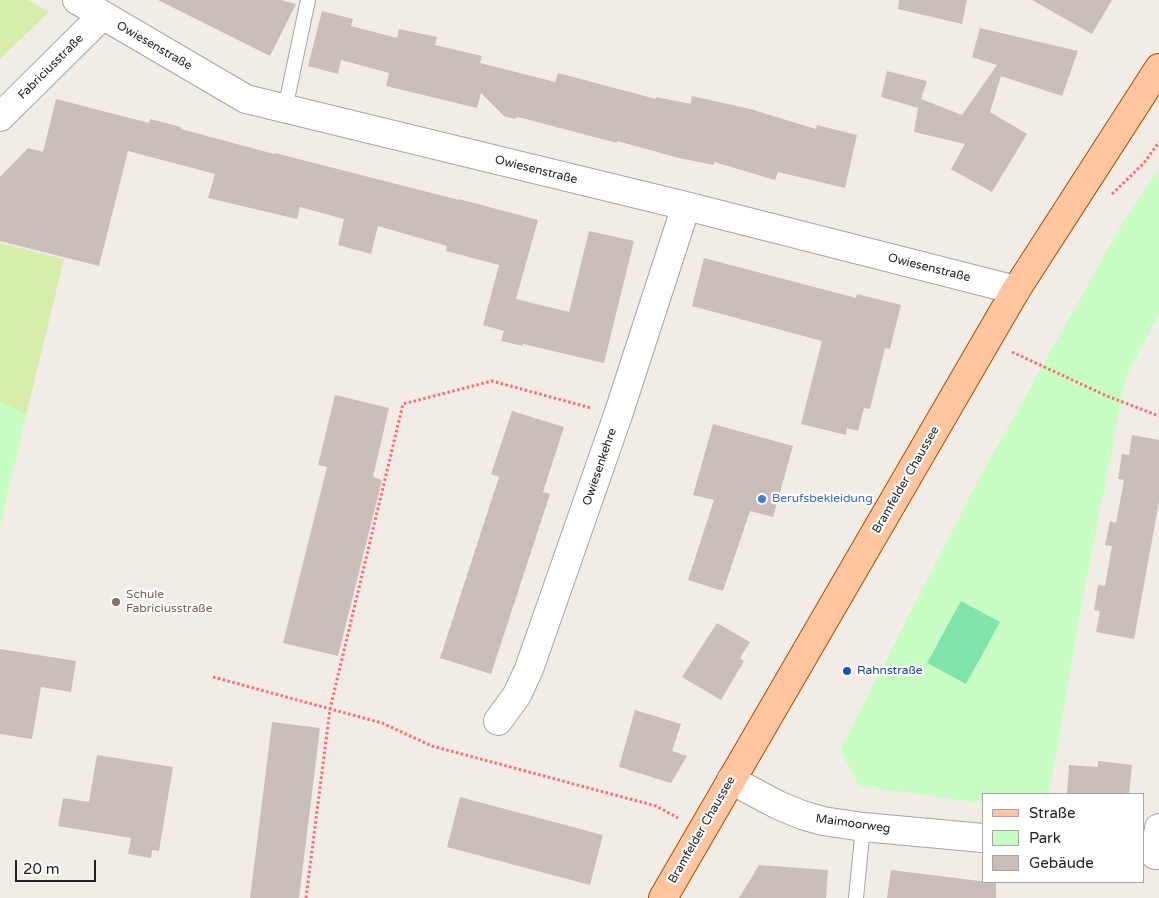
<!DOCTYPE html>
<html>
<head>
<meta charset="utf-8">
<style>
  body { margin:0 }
  #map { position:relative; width:1159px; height:898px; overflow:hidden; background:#f2ece7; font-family:"Varela Round",sans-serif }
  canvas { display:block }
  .legend { position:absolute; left:982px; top:793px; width:162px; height:90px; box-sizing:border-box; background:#fff; border:1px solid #a6a6a6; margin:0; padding:6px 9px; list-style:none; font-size:15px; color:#212121 }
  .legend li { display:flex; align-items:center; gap:10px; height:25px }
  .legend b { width:25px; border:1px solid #a6a6a6 }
  .scale { position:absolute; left:15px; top:860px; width:81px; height:22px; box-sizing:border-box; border:2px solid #212121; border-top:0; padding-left:6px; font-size:15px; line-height:18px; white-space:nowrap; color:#212121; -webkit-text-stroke:4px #fff; paint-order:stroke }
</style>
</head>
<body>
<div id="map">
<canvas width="1159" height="898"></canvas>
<ul class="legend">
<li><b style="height:6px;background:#ffc59f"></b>Straße</li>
<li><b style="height:14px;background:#c8fdc3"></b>Park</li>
<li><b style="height:14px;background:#cabeba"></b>Gebäude</li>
</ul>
<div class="scale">20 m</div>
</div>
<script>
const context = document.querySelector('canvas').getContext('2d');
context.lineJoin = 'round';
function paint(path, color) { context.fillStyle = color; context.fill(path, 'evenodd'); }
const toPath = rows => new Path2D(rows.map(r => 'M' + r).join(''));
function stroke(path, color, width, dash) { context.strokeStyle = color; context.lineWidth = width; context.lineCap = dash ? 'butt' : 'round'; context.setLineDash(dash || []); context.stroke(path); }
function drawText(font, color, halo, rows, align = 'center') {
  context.font = font + ' "Varela Round",sans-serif'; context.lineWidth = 4.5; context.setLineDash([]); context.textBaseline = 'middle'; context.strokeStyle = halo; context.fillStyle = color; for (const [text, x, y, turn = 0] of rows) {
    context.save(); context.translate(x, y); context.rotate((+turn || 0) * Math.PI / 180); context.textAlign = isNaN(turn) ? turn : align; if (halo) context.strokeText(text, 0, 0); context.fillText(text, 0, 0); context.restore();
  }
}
const grass = toPath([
  [0,0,28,0,49,12,0,59],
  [0,243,64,259,26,416,0,401]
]);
const park = toPath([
  [1159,169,1159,313,1126,377,1087,575,1049,794,983,794,983,803,859,786,840,750,975,486,1123,222],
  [0,401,26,416,0,527]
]);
const pitch = toPath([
  [961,601,1000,622,966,684,927,663]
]);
const building = toPath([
  [158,0,281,0,296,4,270,56],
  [899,0,967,0,962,24,898,9],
  [1032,0,1112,0,1092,34],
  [322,11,353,19,351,26,397,38,399,29,437,37,435,45,482,56,480,63,555,82,558,73,656,99,656,97,691,104,692,96,750,109,816,129,817,125,857,135,845,188,778,172,775,180,714,162,714,165,679,158,617,141,617,143,518,117,514,119,504,116,481,93,477,108,386,86,389,73,341,60,338,74,308,66],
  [980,28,1078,51,1062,96,1001,76,990,112,1027,134,992,192,951,169,965,144,914,132,918,108,881,97,887,71,927,81,921,99,962,115,997,65,972,57],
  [56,99,149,123,150,119,181,127,181,129,274,154,275,153,459,200,459,199,538,220,516,299,569,312,589,231,634,241,604,363,523,344,523,346,501,341,504,331,483,325,499,265,446,251,447,246,378,226,371,254,338,245,344,219,300,207,297,219,208,198,215,174,128,151,99,266,0,241,0,177,28,148,43,152],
  [704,258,856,298,857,294,901,305,890,349,885,348,870,409,864,408,858,431,847,428,846,435,801,424,822,341,692,306],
  [335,395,389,408,373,477,382,480,338,656,283,643,327,467,318,465],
  [512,411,564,427,543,492,550,494,491,674,440,658,499,477,491,474],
  [713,424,793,446,773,517,750,511,723,591,688,580,714,500,693,495],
  [1132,435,1159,440,1159,502,1134,639,1096,632,1100,611,1094,610,1098,585,1105,586,1112,546,1105,545,1110,521,1116,523,1124,480,1118,479,1122,454,1129,455],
  [717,623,750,642,740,658,744,661,721,700,682,677],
  [0,649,76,661,71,692,41,687,32,739,0,734],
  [635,710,681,724,672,751,687,756,671,783,619,767],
  [272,722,320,728,299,898,250,898],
  [97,755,173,767,159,851,152,850,151,858,128,854,131,838,58,826,63,798,89,802],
  [1098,761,1132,765,1129,794,1067,793,1069,765,1098,767],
  [460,797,603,835,590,885,447,847],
  [759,865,828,870,826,898,739,898],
  [891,870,996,883,996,898,887,898]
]);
const path = toPath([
  [1112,194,1144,163,1159,142],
  [1012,352,1107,396,1159,416],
  [213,677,382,723,432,746,656,806,678,818],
  [306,898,330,709,403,404,492,381,591,408]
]);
const lane = toPath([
  [285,109,308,0],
  [856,898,863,827]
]);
const street = toPath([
  [77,0,246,99,686,206,1016,290],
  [0,117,102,16],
  [498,721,517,695,529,669,618,415,686,206],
  [731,780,778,805,802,815,823,821,863,827,983,838],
  [1155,855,1159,828]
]);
const primary = toPath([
  [663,898,1016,290,1159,68]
]);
const markers = [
  [762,499,5,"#3f7fe0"],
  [116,602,5,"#8d6e63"],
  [847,671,5,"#1a4fb4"]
];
const streetNames = [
  ["Owiesenstraße",154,46,30],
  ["Fabriciusstraße",51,67,-45],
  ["Owiesenstraße",536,170,14],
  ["Owiesenstraße",929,268,14],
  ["Owiesenkehre",600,467,-71],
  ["Bramfelder Chaussee",906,480,-60],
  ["Maimoorweg",853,824,8],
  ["Bramfelder Chaussee",702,830,-60]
];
const shopNames = [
  ["Berufsbekleidung",772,499]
];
const educationNames = [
  ["Schule",126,595],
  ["Fabriciusstraße",126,609]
];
const transitNames = [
  ["Rahnstraße",857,671]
];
paint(grass, '#d7eeab');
paint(park, '#c8fdc3');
paint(pitch, '#82e4ad');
paint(building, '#cabeba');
stroke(lane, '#a5a5a5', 16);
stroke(street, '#a5a5a5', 30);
stroke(primary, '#9e4f00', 30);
stroke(path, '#ff6b75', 3, [2.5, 2.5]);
stroke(lane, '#fff', 14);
stroke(street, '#fff', 28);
stroke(primary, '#ffc59f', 28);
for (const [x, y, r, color] of markers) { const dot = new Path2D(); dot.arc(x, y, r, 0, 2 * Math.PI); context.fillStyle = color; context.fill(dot); stroke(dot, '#fff', 2); }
drawText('12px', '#212121', '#fff', streetNames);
drawText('12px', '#366cbe', '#fff', shopNames, 'left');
drawText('12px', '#785e54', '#fff', educationNames, 'left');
drawText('12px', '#164399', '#fff', transitNames, 'left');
</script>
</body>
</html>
